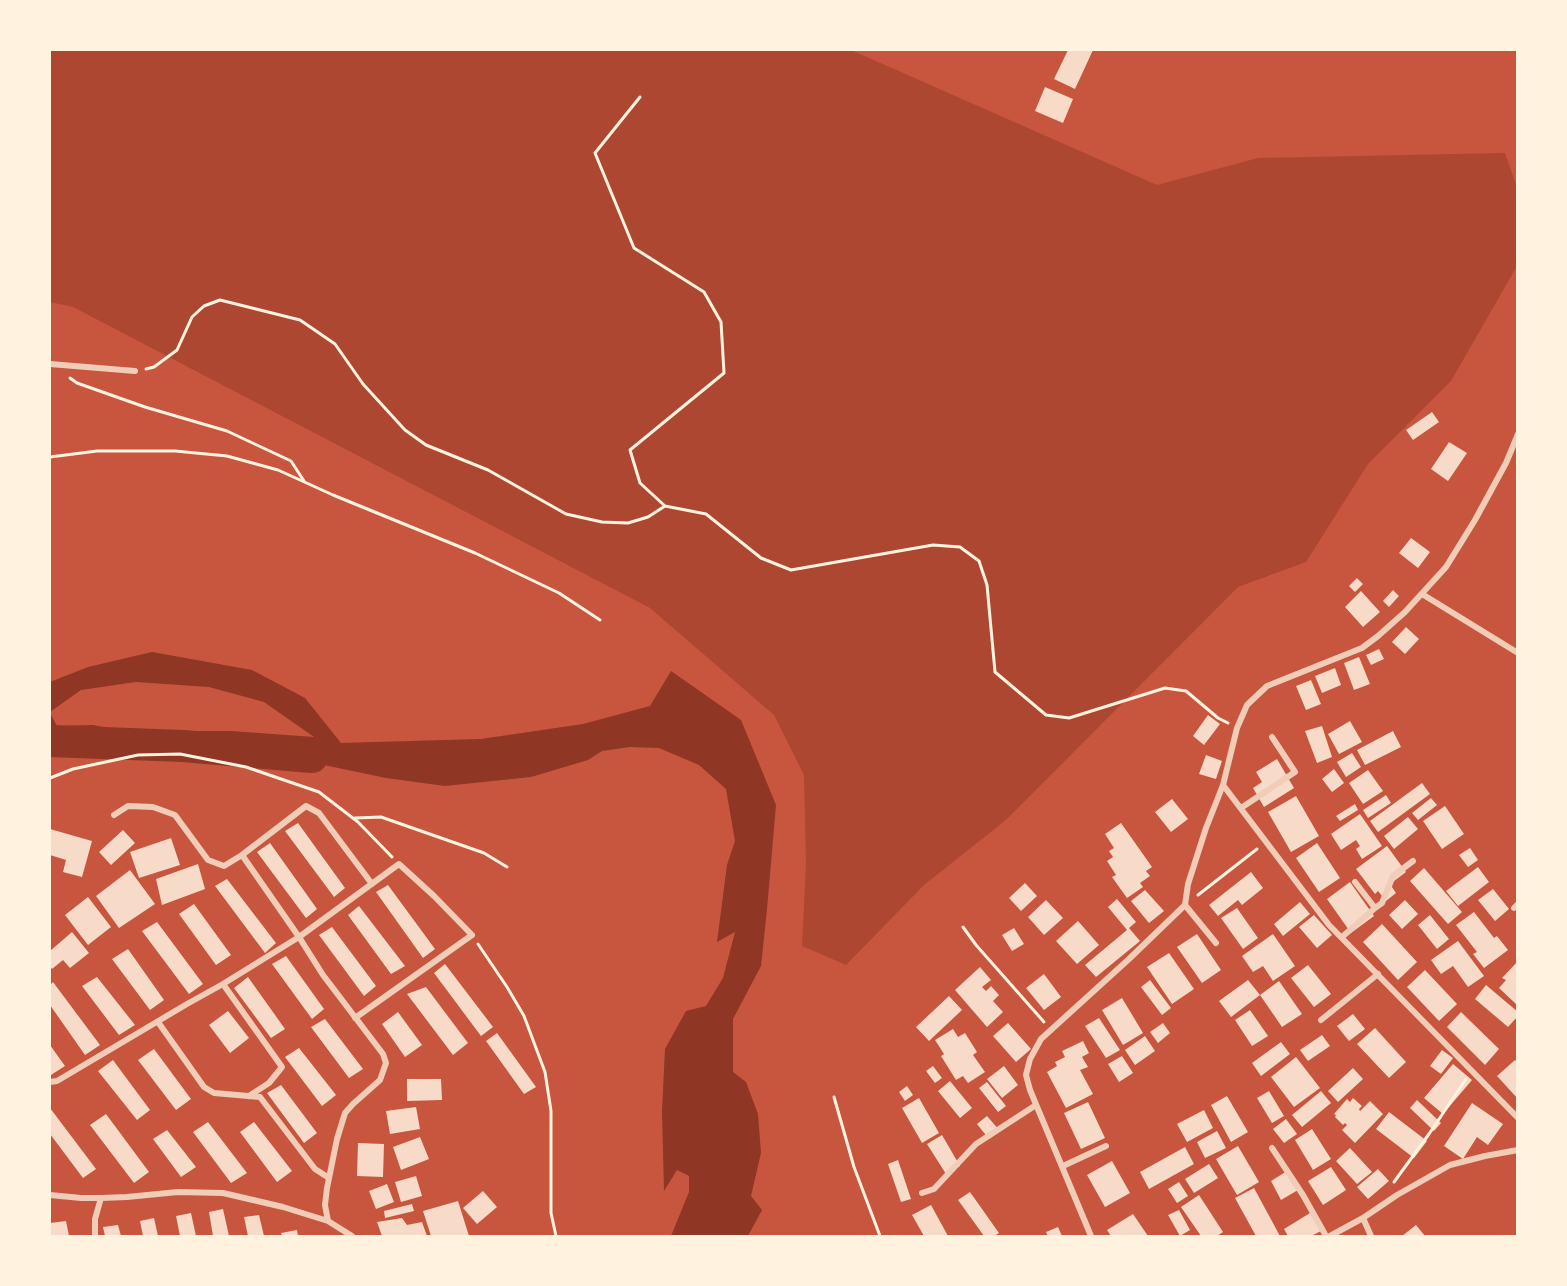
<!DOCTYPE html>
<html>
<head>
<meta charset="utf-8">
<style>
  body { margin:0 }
  #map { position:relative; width:1567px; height:1286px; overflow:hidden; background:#c8553d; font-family:"DM Sans",sans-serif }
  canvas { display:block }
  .frame { position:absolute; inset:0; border:51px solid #fff3e0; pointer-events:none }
</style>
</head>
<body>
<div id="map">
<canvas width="1567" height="1286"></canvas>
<div class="frame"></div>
</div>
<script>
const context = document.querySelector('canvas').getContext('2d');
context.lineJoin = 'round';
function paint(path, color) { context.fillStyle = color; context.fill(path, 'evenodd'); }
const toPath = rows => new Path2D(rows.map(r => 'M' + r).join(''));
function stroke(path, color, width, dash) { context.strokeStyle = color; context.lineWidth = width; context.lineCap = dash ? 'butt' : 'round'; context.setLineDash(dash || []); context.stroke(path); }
const green = toPath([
  [50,50,851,50,1157,185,1258,158,1505,153,1517,187,1517,266,1451,381,1368,464,1306,562,1238,587,1006,820,924,885,846,965,802,946,806,864,804,775,774,715,650,608,73,307,50,302]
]);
const water = toPath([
  [152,652,252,670,305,698,341,743,481,739,583,724,650,706,671,671,741,720,776,805,767,909,761,966,733,1019,733,1072,746,1082,758,1114,761,1153,751,1196,762,1210,748,1236,671,1236,689,1192,689,1176,677,1170,664,1191,662,1111,665,1049,686,1011,706,1006,723,978,735,932,717,942,727,865,735,841,726,789,699,765,659,748,630,747,602,751,588,760,531,777,445,786,386,778,190,737,50,753,50,713,57,726,93,725,124,731,231,731,314,737,264,702,209,687,136,682,81,690,50,712,50,682,88,667]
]);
const river = toPath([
  [50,741,183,746,312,757]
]);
const building = toPath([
  [1068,50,1093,50,1075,89,1054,79],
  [1045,87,1073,99,1063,123,1035,111],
  [1432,412,1439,422,1413,440,1406,430],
  [1449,442,1467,453,1448,481,1431,469],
  [1411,538,1430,552,1418,568,1399,553],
  [1357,578,1363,584,1355,592,1349,586],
  [1393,590,1399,596,1389,607,1383,601],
  [1361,591,1380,612,1363,627,1345,607],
  [1406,627,1419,639,1405,654,1392,642],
  [1379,649,1384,659,1371,665,1366,655],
  [1359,657,1370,684,1354,690,1344,663],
  [1335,668,1341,685,1322,693,1315,676],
  [1311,680,1321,704,1306,710,1296,686],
  [1208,715,1220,724,1204,745,1193,736],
  [1350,721,1362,742,1339,754,1328,734],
  [1322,726,1332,757,1317,763,1305,731],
  [1393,731,1401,747,1365,765,1357,750],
  [1352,753,1361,767,1346,777,1337,762],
  [1206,755,1222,761,1216,779,1199,774],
  [1277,759,1294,788,1264,807,1253,788,1262,782,1256,772],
  [1334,769,1344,783,1332,792,1322,779],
  [1368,770,1383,791,1363,804,1349,783],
  [1422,783,1430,794,1378,832,1370,821],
  [1386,795,1391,803,1368,818,1363,810],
  [1296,796,1319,836,1291,852,1268,812],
  [1431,798,1437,805,1418,820,1412,813],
  [1172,799,1188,819,1171,832,1155,812],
  [1355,804,1358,810,1340,821,1336,816],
  [1445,806,1464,834,1442,849,1423,821],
  [1360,814,1382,846,1362,859,1356,849,1360,846,1356,840,1341,850,1331,834],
  [1408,817,1418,829,1394,849,1384,836],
  [298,823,345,888,334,897,285,831],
  [1121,823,1152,867,1146,871,1150,876,1140,883,1143,887,1127,898,1112,877,1116,875,1107,861,1113,857,1109,851,1114,848,1105,834],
  [50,829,92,841,82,877,63,872,66,860,50,855],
  [123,830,135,843,111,865,99,852],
  [171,838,180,865,139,878,130,852],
  [270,843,317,909,306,918,257,852],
  [1317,843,1340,878,1319,892,1296,858],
  [1387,846,1406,872,1390,884,1396,893,1386,901,1378,891,1375,894,1356,869],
  [1470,848,1478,860,1468,867,1459,855],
  [198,864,205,889,162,905,156,879],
  [1478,867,1489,882,1458,906,1446,891],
  [1424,868,1462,912,1448,924,1410,881],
  [130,870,155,904,119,928,96,896],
  [1251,872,1263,888,1242,905,1238,900,1218,916,1209,905],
  [227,879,276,943,265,953,215,886],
  [1350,882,1374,916,1351,933,1327,899],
  [1025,883,1037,896,1021,911,1009,898],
  [388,885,435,949,423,958,376,892],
  [1493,889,1509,909,1495,921,1478,900],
  [1145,890,1164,911,1149,923,1131,901],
  [88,897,111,927,88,945,65,915],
  [1117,899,1136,922,1129,928,1140,941,1096,977,1085,965,1127,930,1108,907],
  [1046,900,1063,918,1044,935,1028,917],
  [1405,900,1418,914,1402,929,1389,915],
  [1300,902,1310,914,1283,936,1274,924],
  [194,904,231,955,216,965,179,914],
  [359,906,405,966,391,974,348,915],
  [1237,908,1258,938,1243,949,1221,918],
  [1474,912,1494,938,1497,936,1508,950,1484,968,1473,954,1477,952,1456,925],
  [1314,915,1332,935,1317,948,1299,927],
  [1430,915,1449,939,1437,949,1418,925],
  [1078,921,1099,945,1077,964,1056,941],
  [157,922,203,984,189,994,142,931],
  [1382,924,1417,962,1398,980,1363,942],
  [332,927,376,986,364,996,319,935],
  [1014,928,1024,944,1012,951,1002,935],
  [72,932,89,953,70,968,63,960,52,969,50,966,50,951],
  [1197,934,1221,970,1202,983,1177,947],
  [1273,934,1295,966,1273,981,1263,966,1253,972,1242,956],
  [1458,941,1484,976,1468,987,1453,966,1441,974,1431,960],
  [128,949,164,1000,150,1010,112,959],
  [1169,953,1194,989,1172,1004,1147,967],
  [286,956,324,1009,312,1019,272,964],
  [1518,961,1518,1003,1516,1004,1499,988,1506,980,1502,978],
  [445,964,493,1027,481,1036,434,973],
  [1308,965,1331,994,1314,1007,1291,978],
  [980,967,991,980,982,987,986,991,991,986,999,995,993,1001,1003,1012,987,1027,955,990],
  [1425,970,1457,1004,1439,1021,1407,987],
  [1044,974,1061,997,1044,1010,1026,988],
  [97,977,135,1025,119,1035,82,986],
  [248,977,285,1029,271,1038,234,988],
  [1150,980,1171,1008,1162,1015,1141,987],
  [1248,980,1260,995,1231,1017,1219,1001],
  [1279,981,1302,1014,1282,1027,1260,995],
  [53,982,100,1045,85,1055,50,1005,50,985],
  [1486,985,1518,1012,1518,1016,1508,1027,1475,999],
  [426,987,468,1043,453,1055,407,994],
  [949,996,962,1010,929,1041,916,1027],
  [1122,998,1143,1033,1123,1045,1102,1010],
  [1250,1010,1268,1036,1252,1046,1235,1020],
  [228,1011,249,1038,230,1053,209,1025],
  [398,1012,422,1045,405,1057,382,1024],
  [1461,1012,1499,1049,1485,1065,1447,1027],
  [1353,1014,1365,1029,1349,1041,1337,1026],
  [1099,1018,1120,1050,1106,1058,1085,1026],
  [325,1019,363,1069,349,1078,311,1027],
  [1008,1023,1031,1049,1016,1062,993,1036],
  [1163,1023,1170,1033,1158,1043,1150,1032],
  [1375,1028,1406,1062,1389,1078,1357,1044],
  [953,1029,958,1037,965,1033,977,1052,973,1055,985,1072,968,1083,963,1076,956,1080,941,1056,944,1054,935,1040],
  [497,1033,536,1087,524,1094,486,1041],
  [1322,1035,1330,1046,1308,1061,1300,1050],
  [1145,1036,1155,1051,1135,1065,1125,1050],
  [1083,1041,1089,1053,1082,1057,1088,1067,1080,1070,1093,1094,1066,1108,1047,1072,1057,1066,1055,1062,1065,1057,1062,1051],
  [1281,1042,1290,1054,1261,1076,1252,1063],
  [50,1045,65,1066,51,1075,50,1073],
  [299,1048,336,1095,322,1106,285,1057],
  [154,1049,191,1099,176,1110,138,1060],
  [1442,1050,1453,1058,1441,1074,1430,1066],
  [1122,1056,1133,1073,1119,1082,1108,1064],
  [1296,1057,1320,1088,1294,1107,1271,1077],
  [113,1060,150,1110,137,1120,98,1071],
  [1515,1060,1518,1063,1518,1099,1497,1076],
  [1453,1064,1472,1080,1443,1114,1424,1098],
  [933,1066,942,1078,935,1083,926,1071],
  [1004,1066,1018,1085,1002,1098,987,1079],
  [1353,1068,1363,1079,1338,1102,1328,1091],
  [407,1079,441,1079,442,1100,407,1101],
  [950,1081,972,1108,960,1118,938,1091],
  [987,1082,1006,1106,998,1112,979,1088],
  [281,1085,317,1133,304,1143,267,1093],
  [907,1086,913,1095,905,1101,899,1092],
  [1269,1091,1284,1116,1272,1123,1257,1098],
  [1321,1091,1331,1103,1302,1127,1292,1115],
  [1227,1096,1248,1132,1231,1142,1211,1105],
  [919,1098,939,1133,922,1143,902,1108],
  [1353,1098,1362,1106,1359,1109,1360,1111,1370,1101,1383,1114,1355,1143,1342,1130,1347,1125,1345,1123,1343,1125,1335,1117,1336,1115,1334,1114,1347,1099,1350,1102],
  [1417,1100,1441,1123,1434,1131,1410,1108],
  [1088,1102,1105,1138,1081,1149,1064,1113],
  [1472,1103,1503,1124,1488,1145,1477,1137,1463,1159,1444,1146],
  [416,1107,420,1129,390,1134,386,1111],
  [50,1108,96,1169,83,1178,50,1134],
  [1204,1110,1213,1128,1187,1142,1177,1124],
  [1389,1112,1427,1141,1414,1158,1376,1129],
  [106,1114,149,1172,134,1183,90,1125],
  [987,1116,1000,1131,989,1139,977,1124],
  [1286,1119,1297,1134,1284,1143,1273,1129],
  [208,1122,247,1173,231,1183,193,1132],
  [254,1122,292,1171,277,1182,240,1132],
  [1312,1129,1331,1159,1313,1170,1295,1140],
  [167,1130,196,1167,181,1177,153,1139],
  [1217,1131,1226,1148,1205,1158,1197,1142],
  [942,1135,960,1166,946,1174,927,1144],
  [420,1137,429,1159,401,1170,393,1147],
  [358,1143,384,1144,383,1177,357,1176],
  [1238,1146,1259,1182,1237,1195,1216,1159],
  [1185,1147,1194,1164,1149,1189,1140,1172],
  [1350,1148,1372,1172,1357,1184,1336,1161],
  [898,1160,911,1199,901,1202,888,1164],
  [1112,1161,1130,1193,1105,1207,1087,1175],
  [1209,1164,1218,1178,1194,1193,1185,1179],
  [1331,1167,1346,1190,1323,1205,1308,1181],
  [1378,1169,1389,1181,1368,1199,1357,1187],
  [1287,1171,1298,1190,1281,1200,1271,1181],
  [416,1176,422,1196,401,1202,395,1182],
  [1179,1182,1188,1196,1177,1203,1168,1189],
  [387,1184,394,1202,376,1209,369,1191],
  [1254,1188,1280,1236,1256,1236,1235,1198],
  [483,1191,497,1207,477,1224,463,1208],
  [970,1192,999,1233,994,1236,984,1236,958,1200],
  [1199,1195,1223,1232,1217,1236,1201,1236,1181,1207],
  [458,1201,469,1236,431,1236,423,1211],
  [412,1204,414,1211,385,1218,384,1211],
  [931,1205,948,1236,924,1236,912,1215],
  [223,1209,229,1236,213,1236,209,1212],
  [1179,1210,1190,1230,1180,1236,1168,1215],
  [191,1213,196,1236,180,1236,176,1216],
  [1310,1213,1321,1231,1311,1236,1288,1236,1284,1229],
  [1133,1214,1148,1236,1111,1236,1107,1230],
  [259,1215,264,1236,248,1236,244,1217],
  [154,1218,158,1236,143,1236,140,1221],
  [402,1218,407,1225,422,1222,427,1236,382,1236,377,1222],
  [66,1221,69,1236,50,1236,50,1223],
  [118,1225,121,1236,105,1236,103,1227],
  [1416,1225,1425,1236,1402,1236],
  [1058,1227,1062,1236,1048,1236,1046,1232],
  [297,1230,298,1236,282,1236,281,1233]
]);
const path = toPath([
  [640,97,595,153,634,248,704,292,721,322,724,373,630,450,640,483,665,506,706,514,761,558,791,570,933,545,960,547,979,561,987,585,995,672,1046,715,1069,718,1165,688,1186,691,1218,718,1228,723],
  [146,369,154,367,177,350,192,317,204,306,220,300,300,320,335,344,363,384,405,430,426,445,488,470,566,514,602,522,628,523,648,517,665,506],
  [70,378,77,383,145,407,227,431,291,461,304,481],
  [50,457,97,451,175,451,227,456,278,470,333,495,475,553,559,593,600,620],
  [50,778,73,769,138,755,180,754,246,767,319,792,358,822,392,857],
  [355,818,381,817,484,853,507,867],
  [1198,895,1257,849],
  [963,927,976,945,1044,1022],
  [478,944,507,987,524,1016,545,1072,551,1111,551,1213,556,1236],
  [834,1097,854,1167,880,1236],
  [1394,1182,1429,1134,1466,1079]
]);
const minor = toPath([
  [50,364,135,371],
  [1422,594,1518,653],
  [1223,785,1329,925,1518,1118],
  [1241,808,1295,772,1272,737],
  [114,815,128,806,153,807,175,815,208,860,224,866,242,855,299,937,399,864,434,896,472,935,355,1018],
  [242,855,306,806,319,813,372,884],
  [1185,905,1216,943],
  [1375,908,1382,903,1393,876,1413,861],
  [1514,908,1518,904],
  [1342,937,1375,908,1355,882],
  [223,984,282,1067,269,1083,249,1096],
  [1321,1020,1378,974],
  [158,1022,204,1087,214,1093,260,1097,315,1169,329,1178],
  [50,1082,57,1081,187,1004,223,984,299,937,323,975,383,1054,386,1063,380,1080,353,1104,345,1113,337,1139,327,1188,325,1205,328,1221],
  [1272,1148,1303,1195,1326,1236],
  [1063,1166,1106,1146],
  [922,1193,934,1189,976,1144,1036,1105],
  [50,1195,81,1198,101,1198,127,1197,178,1192,223,1193,283,1207,328,1221,352,1236],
  [1363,1218,1371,1236],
  [95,1236,95,1219,101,1198],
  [1091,1236,1030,1090,1026,1075,1030,1059,1041,1039,1129,959,1185,905,1188,884,1206,828,1223,785,1237,728,1247,705,1267,686,1362,648,1378,636,1405,612,1446,567,1475,520,1506,463,1518,434],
  [1330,1236,1363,1218,1397,1195,1450,1165,1485,1156,1518,1150]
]);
paint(green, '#ae4732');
paint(water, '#8f3625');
stroke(river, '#8f3625', 32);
paint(building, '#f7dbc8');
stroke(path, '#fff3e0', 3);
stroke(minor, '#f1ccb7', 6);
</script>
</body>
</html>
